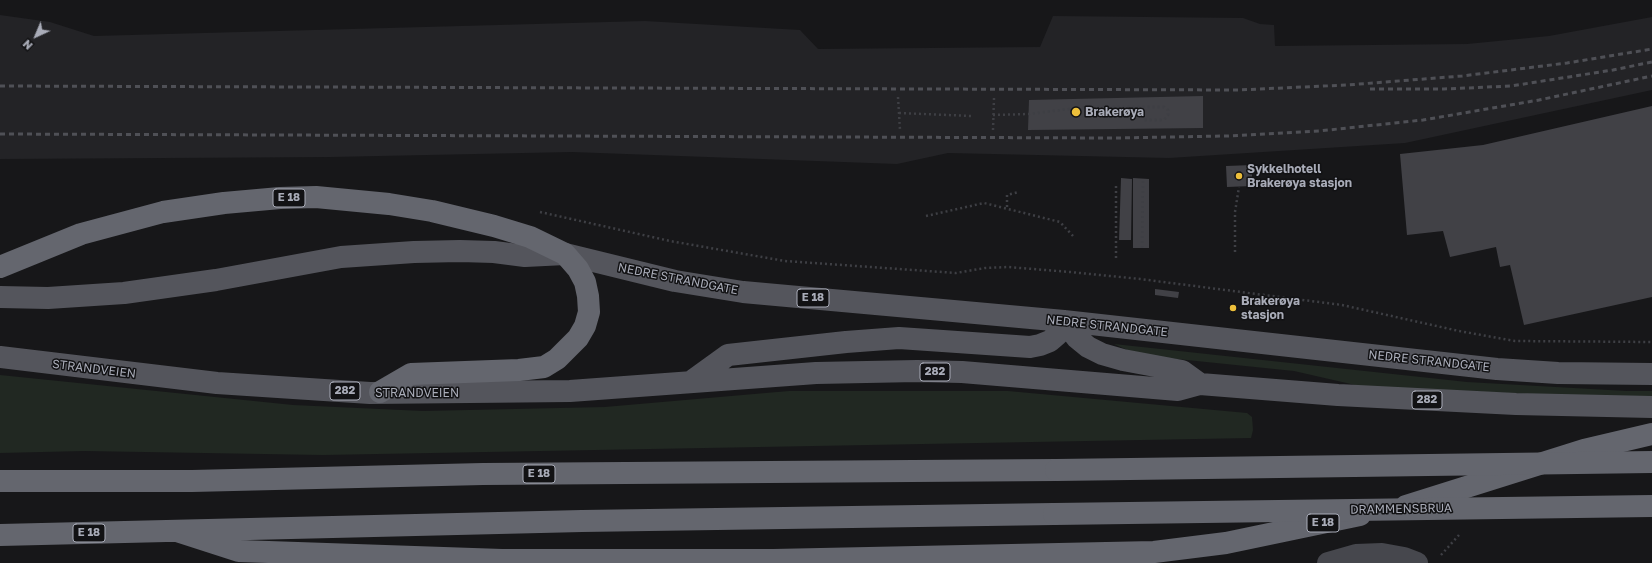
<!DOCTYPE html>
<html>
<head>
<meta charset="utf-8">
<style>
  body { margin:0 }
  #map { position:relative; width:1652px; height:563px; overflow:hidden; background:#171719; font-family:"Golos Text",sans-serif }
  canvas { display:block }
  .north { position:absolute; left:16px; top:16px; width:40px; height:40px; -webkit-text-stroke:3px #121214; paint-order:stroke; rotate:224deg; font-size:11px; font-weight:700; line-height:16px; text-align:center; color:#a9acb8 }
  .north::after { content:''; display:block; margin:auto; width:14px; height:18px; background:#a9acb8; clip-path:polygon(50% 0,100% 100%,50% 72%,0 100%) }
</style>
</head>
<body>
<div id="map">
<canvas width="1652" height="563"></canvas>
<div class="north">N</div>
</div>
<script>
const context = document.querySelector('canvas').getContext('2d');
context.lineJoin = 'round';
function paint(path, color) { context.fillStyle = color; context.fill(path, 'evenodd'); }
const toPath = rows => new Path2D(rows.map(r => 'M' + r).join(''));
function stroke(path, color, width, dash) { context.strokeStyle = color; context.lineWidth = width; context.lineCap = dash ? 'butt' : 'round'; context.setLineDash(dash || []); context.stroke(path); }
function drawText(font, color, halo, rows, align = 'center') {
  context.font = font + ' "Golos Text",sans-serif'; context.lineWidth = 3; context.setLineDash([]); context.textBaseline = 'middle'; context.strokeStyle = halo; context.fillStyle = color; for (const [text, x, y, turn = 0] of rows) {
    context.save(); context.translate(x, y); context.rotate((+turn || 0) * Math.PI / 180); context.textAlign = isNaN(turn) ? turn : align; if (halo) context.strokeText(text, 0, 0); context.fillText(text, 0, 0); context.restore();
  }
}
const built = toPath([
  [0,15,50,22,94,36,645,21,800,30,818,49,1040,47,1053,16,1243,18,1260,24,1274,25,1275,46,1467,44,1549,36,1652,17,1652,90,1405,143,1169,158,948,153,897,164,572,152,331,157,0,159]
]);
const green = toPath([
  [1114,344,1467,382,1627,391,1652,391,1652,399,1364,387,1294,371,1138,355],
  [0,375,293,405,423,411,605,407,789,391,1008,391,1247,413,1252,417,1253,430,1251,438,323,455,84,451,0,453]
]);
const building = toPath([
  [1203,96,1203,128,1028,130,1029,100],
  [1652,106,1652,297,1524,325,1510,265,1500,267,1496,247,1450,257,1443,231,1407,235,1400,154,1483,145],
  [1252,165,1252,186,1227,187,1226,166],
  [1121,178,1132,179,1131,240,1119,240],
  [1133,178,1149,179,1149,248,1133,248],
  [1155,289,1179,292,1178,298,1155,295]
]);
const path = toPath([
  [898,97,900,130],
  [899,113,971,116],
  [993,115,1029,114,1086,107,1164,107,1168,110,1168,115,1164,120,1143,120],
  [993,130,994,98],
  [1007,207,1007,195,1019,192],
  [540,212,670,241,785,261,956,273,985,268,1008,267,1070,272,1140,279,1342,305,1459,331,1515,341,1652,342],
  [926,216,984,203,1060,222,1073,236],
  [1142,248,1143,179],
  [1235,252,1235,212,1239,187],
  [1116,258,1116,183],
  [1441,555,1459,535]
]);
const secondary = toPath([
  [1328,563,1356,555,1382,554,1404,558,1417,563]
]);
const primary = toPath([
  [0,297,48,298,124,293,216,280,341,257,414,252,460,251,494,252,525,256,565,254,675,281,743,292,1064,321,1497,369,1558,373,1652,374],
  [1064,321,1077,338,1088,347,1102,354,1123,360,1182,371,1200,384],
  [0,357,217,383,370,393,570,391,816,373,917,371,962,372,1178,390,1200,384,1338,395,1516,404,1652,407],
  [692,381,728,355,846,342,899,338,1030,347,1040,345,1050,341,1057,335,1064,321]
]);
const motorway = toPath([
  [0,267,81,234,163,212,224,203,280,198,316,197,389,204,432,211,494,226,530,237,565,254,578,269,585,282,588,296,589,312,585,326,578,338,557,359,544,367,519,370,411,374,380,392],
  [0,481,192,481,483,474,1056,470],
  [1406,506,1584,450,1652,434],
  [177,531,239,551,502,560,773,560,1154,552,1226,543,1360,515],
  [0,535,582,521,1054,514]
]);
const rail = toPath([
  [0,86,1238,90,1347,85,1462,76,1567,63,1652,49],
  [1370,89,1444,89,1511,86,1613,70,1652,62],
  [0,134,1114,138,1227,136,1319,131,1423,120,1539,100,1652,76]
]);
const motorwayBridge = toPath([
  [1056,470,1652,462],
  [1054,514,1652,506]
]);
const markers = [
  [1076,112,5,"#edbf3b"],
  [1239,176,4,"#edbf3b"],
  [1233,308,4,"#edbf3b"]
];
const shields = [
  [289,198,32],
  [813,298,32],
  [935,372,30],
  [345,391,30],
  [1427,400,30],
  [539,474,32],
  [1323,523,32],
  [89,533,32]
];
const shieldNames = [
  ["E 18",289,198],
  ["E 18",813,298],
  ["282",935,372],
  ["282",345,391],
  ["282",1427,400],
  ["E 18",539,474],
  ["E 18",1323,523],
  ["E 18",89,533]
];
const poiNames = [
  ["Brakerøya",1085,112],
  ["Sykkelhotell",1247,169],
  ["Brakerøya stasjon",1247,183],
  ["Brakerøya",1241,301],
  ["stasjon",1241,315]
];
const streetNames = [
  ["NEDRE STRANDGATE",678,279,11],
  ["NEDRE STRANDGATE",1107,326,6],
  ["NEDRE STRANDGATE",1429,361,6],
  ["STRANDVEIEN",94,369,7],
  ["STRANDVEIEN",417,393],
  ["DRAMMENSBRUA",1401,509,-1]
];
paint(built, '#232326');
paint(green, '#212822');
paint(building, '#414146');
stroke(path, '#3e3f44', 2.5, [2, 3]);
stroke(secondary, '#46474d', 22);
stroke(primary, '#54555c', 22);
stroke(motorway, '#64666e', 22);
stroke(rail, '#4f5056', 3, [5, 4]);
stroke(motorwayBridge, '#64666e', 22);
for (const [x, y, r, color] of markers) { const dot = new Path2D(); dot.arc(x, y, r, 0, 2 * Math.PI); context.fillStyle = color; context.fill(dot); stroke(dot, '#121214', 1.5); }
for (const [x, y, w] of shields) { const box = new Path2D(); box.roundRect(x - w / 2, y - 9, w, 18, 3); context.fillStyle = '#121214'; context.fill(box); stroke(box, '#a9acb8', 1); }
drawText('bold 11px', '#a9acb8', null, shieldNames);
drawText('bold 12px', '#a9acb8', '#121214', poiNames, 'left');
drawText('12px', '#a9acb8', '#121214', streetNames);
</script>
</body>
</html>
